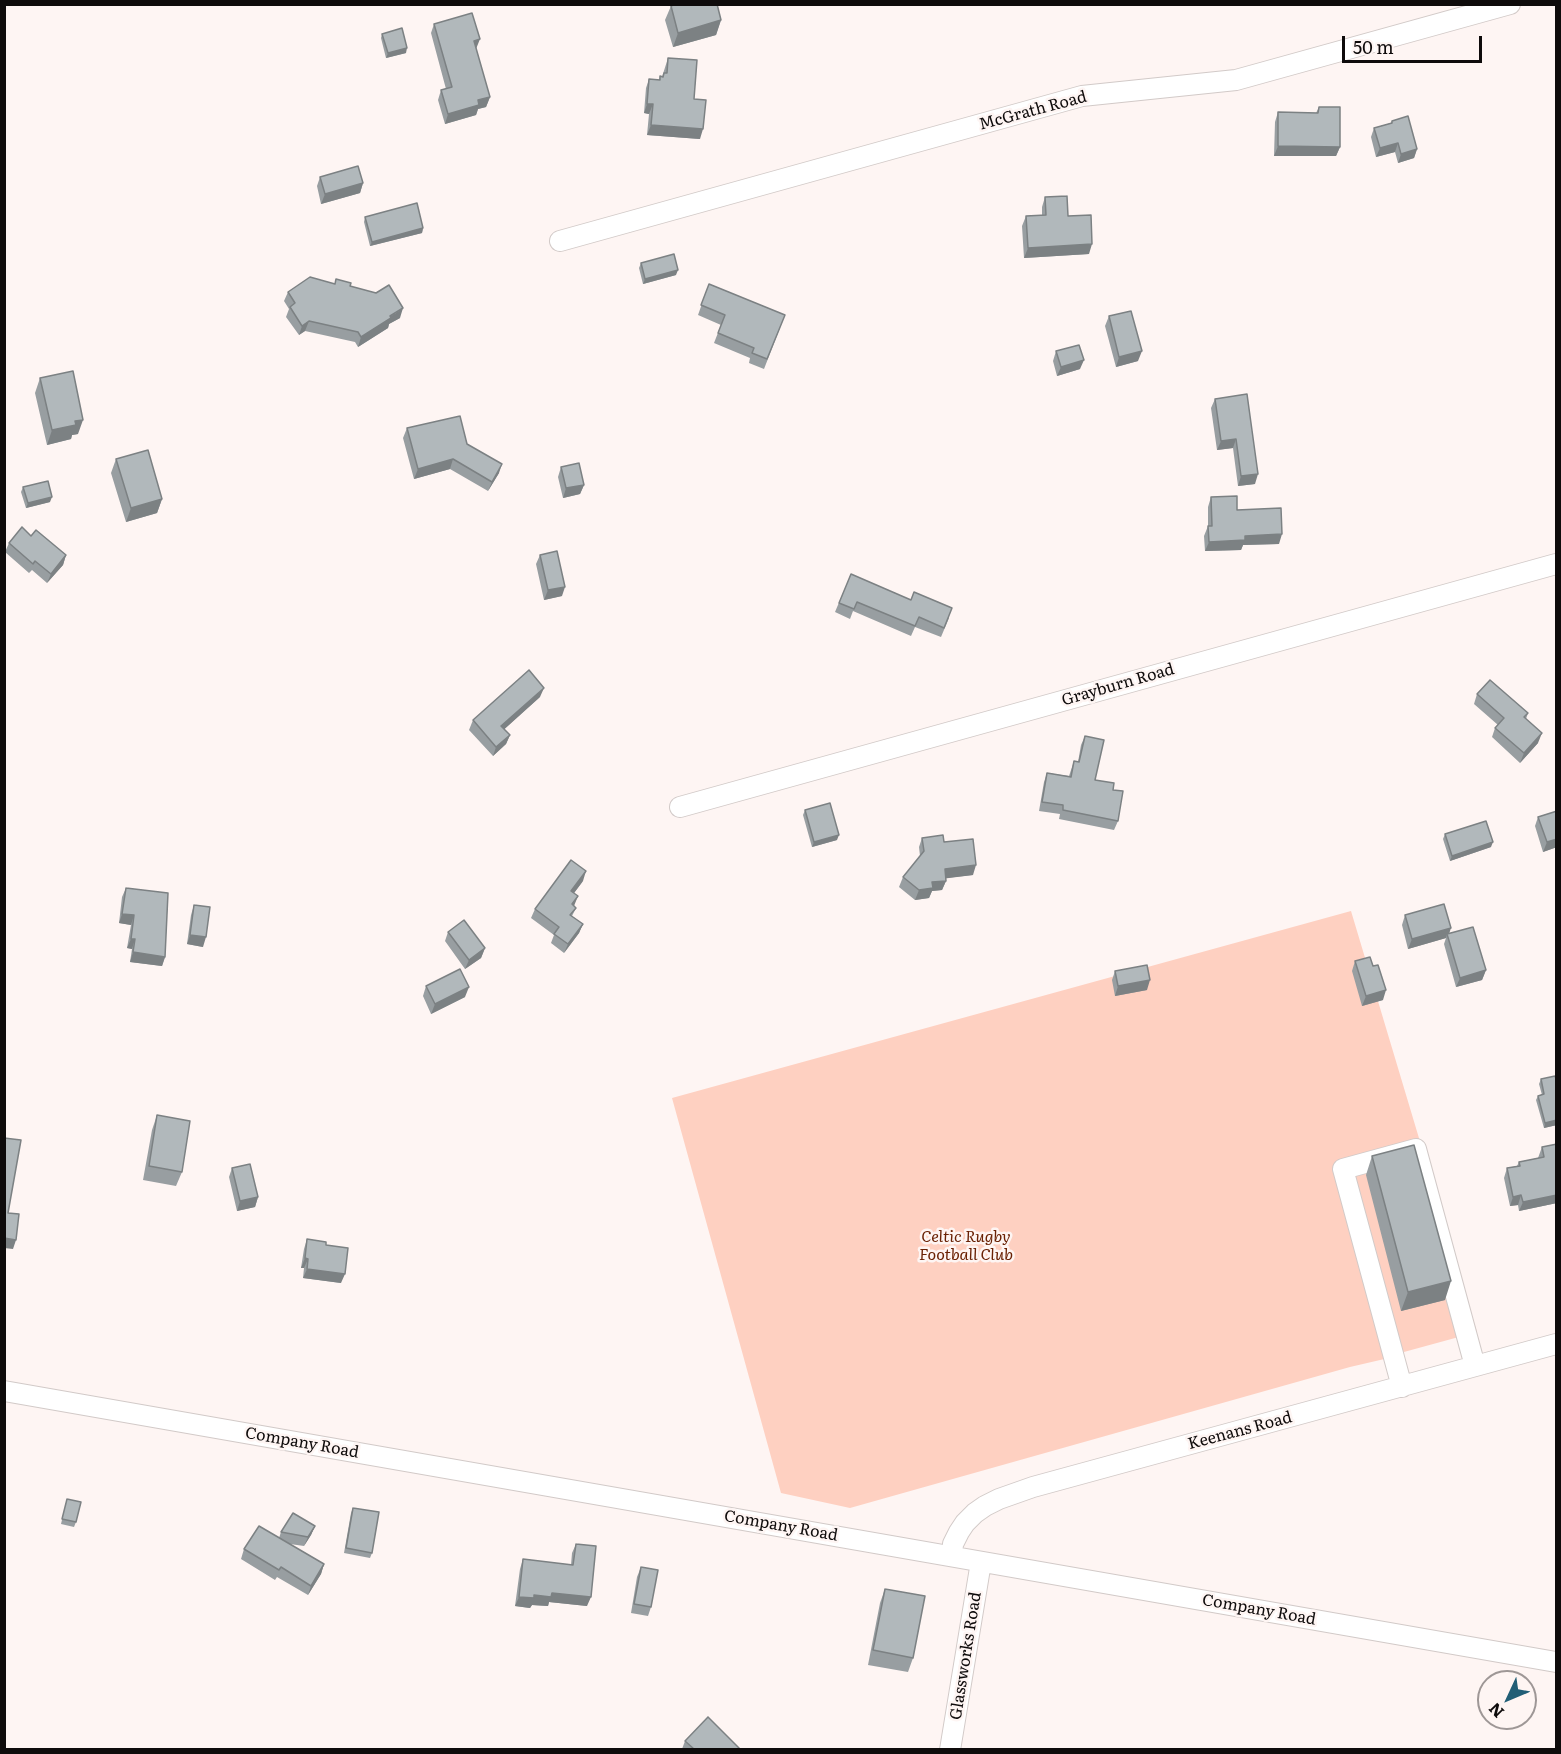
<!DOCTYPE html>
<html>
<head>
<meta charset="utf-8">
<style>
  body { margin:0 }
  #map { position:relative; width:1561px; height:1754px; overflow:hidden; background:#fef5f3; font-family:Literata,serif }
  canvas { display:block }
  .frame { position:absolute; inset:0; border:6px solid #0e0b0b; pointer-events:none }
  .north { position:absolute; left:1477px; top:1670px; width:60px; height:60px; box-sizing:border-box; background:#fef5f3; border:2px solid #9e9796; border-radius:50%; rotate:226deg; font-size:16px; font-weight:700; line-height:24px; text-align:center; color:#0e0b0b }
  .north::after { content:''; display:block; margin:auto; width:21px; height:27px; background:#215e76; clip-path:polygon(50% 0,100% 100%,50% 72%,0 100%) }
  .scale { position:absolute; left:1342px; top:36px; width:140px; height:27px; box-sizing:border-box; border:3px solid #0e0b0b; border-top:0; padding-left:8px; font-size:18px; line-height:21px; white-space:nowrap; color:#0e0b0b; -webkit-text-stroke:4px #fef5f3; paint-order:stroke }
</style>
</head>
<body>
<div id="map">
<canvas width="1561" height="1754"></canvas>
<div class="frame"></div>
<div class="north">N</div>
<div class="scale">50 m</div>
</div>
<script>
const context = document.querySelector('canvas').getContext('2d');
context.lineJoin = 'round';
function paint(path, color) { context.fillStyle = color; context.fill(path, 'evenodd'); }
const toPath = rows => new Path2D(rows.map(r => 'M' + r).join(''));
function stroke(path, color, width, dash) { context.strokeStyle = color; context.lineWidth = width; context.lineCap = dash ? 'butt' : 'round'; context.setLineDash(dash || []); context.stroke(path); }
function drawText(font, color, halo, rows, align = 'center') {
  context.font = font + ' Literata,serif'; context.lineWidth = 5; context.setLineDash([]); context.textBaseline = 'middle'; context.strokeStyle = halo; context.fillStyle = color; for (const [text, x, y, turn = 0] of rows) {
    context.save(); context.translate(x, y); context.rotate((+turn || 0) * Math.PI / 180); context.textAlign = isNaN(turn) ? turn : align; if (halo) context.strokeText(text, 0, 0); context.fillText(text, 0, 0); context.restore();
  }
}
const green = toPath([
  [1351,911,1477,1332,1393,1355,1393,1357,1350,1367,850,1508,781,1493,672,1098]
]);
const minor = toPath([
  [560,241,1082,96,1236,80,1510,4],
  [680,807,1556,564],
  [1402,1387,1343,1169,1416,1149,1475,1366],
  [4,1391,1556,1662],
  [952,1556,953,1544,959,1532,965,1523,975,1513,985,1506,999,1499,1033,1487,1556,1344],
  [950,1750,981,1562]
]);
const wall = toPath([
  [671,6,721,20,716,35,673,47,665,20],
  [434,24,476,48,490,97,486,107,478,109,476,115,445,124,438,100,441,90,446,89,431,33],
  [382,34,406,53,386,58,381,38],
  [668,58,694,99,700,139,647,135,649,114,644,113,646,88,649,79,659,80,660,76,662,77],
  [1319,107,1340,147,1336,156,1274,156,1275,122,1278,112,1316,113],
  [1392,121,1417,149,1414,158,1398,163,1395,152,1376,157,1371,137,1374,128,1391,123],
  [320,177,363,183,360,193,321,204,317,186],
  [1045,197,1089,254,1024,258,1022,226,1026,216,1042,215,1042,207],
  [365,217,423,228,422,233,370,246,364,222],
  [641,263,676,275,643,284,639,268],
  [335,284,350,286,400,318,389,324,388,328,358,347,355,342,305,331,299,335,286,317,289,309,284,301,288,292],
  [709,284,785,315,764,369,749,363,750,358,714,343,721,325,698,315],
  [1109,316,1138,361,1116,367,1105,326],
  [1056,351,1080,369,1057,376,1053,361],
  [40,378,78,434,72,435,71,439,47,445,35,393],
  [1247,394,1255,484,1238,486,1233,448,1217,450,1211,408,1215,399],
  [407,428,467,444,499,473,488,491,450,469,414,479,403,438],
  [116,459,162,499,157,513,126,522,111,473],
  [561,467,584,485,580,494,563,498,558,477],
  [23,487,50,502,26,508,21,492],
  [1211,497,1237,510,1279,544,1243,545,1241,550,1205,551,1204,536,1208,526,1208,507],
  [31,536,66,555,63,565,47,583,32,570,29,573,5,552,9,543],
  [540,555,562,596,544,600,536,564],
  [851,574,949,618,941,637,915,627,911,636,853,611,850,619,835,612],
  [1477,694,1528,713,1526,719,1538,743,1520,763,1492,737,1495,728,1498,725,1474,704],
  [540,697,504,729,510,735,506,744,493,756,469,730,473,720],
  [1085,736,1095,780,1113,790,1118,821,1114,830,1059,819,1060,814,1039,811,1044,782,1047,773,1069,776,1074,761,1078,762,1081,745],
  [805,810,837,840,812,847,803,815],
  [1557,811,1557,847,1543,852,1535,826,1538,817],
  [1445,834,1491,847,1450,861,1443,839],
  [922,838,944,842,973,875,946,878,946,881,942,890,932,891,929,898,915,900,899,887,903,877,920,856,919,847],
  [583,881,574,893,574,906,576,908,572,916,583,924,579,933,564,953,551,943,554,935,531,918,535,909],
  [126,888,165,957,162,966,130,962,132,949,127,948,131,925,119,923,122,897],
  [194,905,203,947,187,944,191,915],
  [1405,915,1449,934,1486,970,1482,980,1456,987,1444,944,1446,938,1408,949,1402,925],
  [448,932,485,948,481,958,465,969,445,941],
  [1355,961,1383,1000,1362,1006,1352,971],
  [1115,971,1147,990,1115,996,1112,980],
  [426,986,465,997,431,1014,423,996],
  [1541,1079,1557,1082,1557,1125,1544,1128,1536,1100,1538,1096,1542,1095,1539,1084],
  [157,1115,182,1172,176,1186,143,1180,152,1130],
  [1557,1144,1557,1203,1519,1211,1518,1205,1510,1206,1504,1178,1507,1168,1517,1166,1519,1162,1538,1158,1542,1147],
  [1372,1156,1445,1300,1401,1311,1366,1175],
  [232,1168,258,1197,255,1207,237,1211,229,1177],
  [307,1239,326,1245,341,1283,303,1278,304,1268,301,1268,304,1249],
  [67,1499,76,1522,74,1527,61,1524],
  [353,1508,372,1553,370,1558,344,1553,351,1513],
  [315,1526,311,1535,304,1546,290,1544,324,1564,321,1574,308,1595,277,1577,275,1580,241,1559,244,1549,279,1538,281,1532],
  [576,1544,587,1606,549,1602,548,1606,532,1605,530,1608,515,1606,520,1569,523,1559,571,1565,572,1553],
  [641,1567,651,1607,648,1616,631,1613,637,1577],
  [885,1589,913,1658,908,1672,868,1665,880,1603],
  [685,1741,740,1749,682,1749]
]);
const shadedWall = toPath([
  [721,20,716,35,673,47,678,33],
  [480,39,476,49,474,41],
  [407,48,406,53,386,58,388,53],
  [490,97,486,107,478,109,476,115,445,124,448,114,478,100],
  [647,104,653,104,649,114,644,113],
  [651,125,703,129,700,139,647,135],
  [1398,143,1395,152,1376,157,1380,148],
  [1278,146,1340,147,1336,156,1274,156],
  [1417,149,1414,158,1398,163,1401,154],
  [363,183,360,193,321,204,325,194],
  [423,228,422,233,370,246,372,242],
  [1092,244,1089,254,1024,258,1028,248],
  [678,270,676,275,643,284,645,279],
  [403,308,400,318,389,324,388,328,358,347,361,337],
  [309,321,305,331,299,335,302,326],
  [1142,351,1138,361,1116,367,1119,357],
  [1084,360,1080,369,1057,376,1061,367],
  [83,420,78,434,72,435,71,439,47,445,52,430,75,421],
  [1236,439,1233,448,1217,450,1221,441],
  [453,459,450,469,414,479,418,469],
  [502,464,499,473,488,491,492,482],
  [1258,474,1255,484,1238,486,1241,476],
  [584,485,580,494,563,498,566,488],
  [52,497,50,502,26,508,28,503],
  [162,499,157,513,126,522,131,508],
  [1282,534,1279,544,1243,545,1241,550,1205,551,1209,542,1245,536],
  [66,555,63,565,47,583,51,574],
  [565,587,562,596,544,600,548,590],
  [544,688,540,697,498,735,501,726],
  [1542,733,1538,743,1520,763,1524,753],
  [510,735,506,744,493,756,496,747],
  [839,835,837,840,812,847,814,842],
  [1557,839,1557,847,1543,852,1547,842],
  [1493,842,1491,847,1450,861,1452,856],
  [976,865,973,875,941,879,945,869],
  [586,871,583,881,568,901,571,891],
  [946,881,942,890,932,891,929,898,915,900,919,890,932,882],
  [578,896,574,906,568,914,572,904],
  [122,914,134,915,131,925,119,923],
  [583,924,579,933,564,953,568,944],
  [1451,928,1448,937,1447,934,1446,938,1408,949,1412,939],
  [190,935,206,937,203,947,187,944],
  [131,939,135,939,132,949,127,948],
  [485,948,481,958,465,969,469,960],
  [133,952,165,957,162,966,130,962],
  [1486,970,1482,980,1456,987,1460,978],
  [1150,980,1147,990,1115,996,1118,986],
  [469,987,465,997,431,1014,435,1004],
  [1386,990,1383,1000,1362,1006,1366,996],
  [1557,1120,1557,1125,1544,1128,1545,1123],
  [1521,1195,1518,1205,1510,1206,1513,1197],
  [1557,1195,1557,1203,1519,1211,1523,1202],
  [258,1197,255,1207,237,1211,240,1201],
  [4,1238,16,1240,13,1249,4,1248],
  [305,1258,308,1259,304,1268,301,1268],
  [307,1269,345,1274,341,1283,303,1278],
  [1451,1281,1445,1300,1401,1311,1408,1292],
  [315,1526,311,1535,304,1546,308,1537],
  [324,1564,321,1574,308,1595,311,1586],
  [552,1593,591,1597,587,1606,549,1602,548,1606,532,1605,530,1608,515,1606,519,1597]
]);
const building = toPath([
  [676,4,717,4,721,20,678,33,671,6,676,4],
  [472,13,480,39,474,41,490,97,478,100,479,105,448,114,441,90,452,87,434,24,472,13],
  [402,28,407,48,388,53,382,34,402,28],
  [668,58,697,60,694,99,706,100,703,129,651,125,653,104,647,104,649,79,660,80,660,76,663,77,664,73,667,73,668,58],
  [1319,107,1340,107,1340,147,1278,146,1278,112,1318,113,1319,107],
  [1408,116,1417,149,1401,154,1398,143,1380,148,1374,128,1392,123,1392,121,1408,116],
  [358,166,363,183,325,194,320,177,358,166],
  [1067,196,1068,216,1091,215,1092,244,1028,248,1026,216,1046,215,1045,197,1067,196],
  [417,203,423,228,372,242,365,217,417,203],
  [674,254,678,270,645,279,641,263,674,254],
  [310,277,335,284,336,279,351,283,350,286,376,293,389,285,403,308,390,316,391,318,361,337,358,332,309,321,302,326,290,307,295,303,288,292,310,277],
  [709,284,785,315,767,359,752,353,754,348,718,333,725,315,701,305,709,284],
  [1131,311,1142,351,1119,357,1109,316,1131,311],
  [1079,345,1084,360,1061,367,1056,351,1079,345],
  [73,371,83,420,75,421,76,425,52,430,40,378,73,371],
  [1247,394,1258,474,1241,476,1236,439,1221,441,1215,399,1247,394],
  [460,416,467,444,502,464,492,482,453,459,418,469,407,428,460,416],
  [148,450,162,499,131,508,116,459,148,450],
  [579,463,584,485,566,488,561,467,579,463],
  [48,481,52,497,28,503,23,487,48,481],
  [1237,496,1237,510,1281,508,1282,534,1245,536,1245,540,1209,542,1208,526,1212,526,1211,497,1237,496],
  [22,527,31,536,36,530,66,555,51,574,35,561,33,564,9,543,22,527],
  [557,551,565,587,548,590,540,555,557,551],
  [851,574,911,600,914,592,952,608,944,628,919,617,915,626,857,602,854,609,839,603,851,574],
  [529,670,544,688,501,726,510,735,496,747,473,720,529,670],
  [1490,680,1528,713,1524,717,1542,733,1524,753,1495,728,1504,718,1477,694,1490,680],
  [1085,736,1104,740,1095,780,1114,783,1113,790,1123,791,1118,821,1063,810,1063,805,1042,802,1047,773,1071,777,1074,761,1079,762,1085,736],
  [830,803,839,835,814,842,805,810,830,803],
  [1557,811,1557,839,1547,842,1538,817,1557,811],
  [1486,821,1493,842,1452,856,1445,834,1486,821],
  [943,835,944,842,973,839,976,865,945,869,946,881,932,882,933,888,919,890,903,877,924,851,922,838,943,835],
  [571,860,586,871,571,891,578,896,572,904,576,908,570,915,583,924,568,944,554,934,559,927,535,909,571,860],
  [126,888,168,893,165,957,133,952,135,939,131,939,134,915,122,914,126,888],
  [1444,904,1451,928,1412,939,1405,915,1444,904],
  [194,905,210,907,206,937,190,935,194,905],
  [464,920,485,948,469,960,448,932,464,920],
  [1473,927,1486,970,1460,978,1447,934,1473,927],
  [1370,957,1373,966,1378,965,1386,990,1366,996,1355,961,1370,957],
  [1147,965,1150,980,1118,986,1115,971,1147,965],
  [460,969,469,987,435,1004,426,986,460,969],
  [1555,1076,1557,1082,1557,1120,1545,1123,1538,1096,1544,1094,1541,1079,1555,1076],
  [157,1115,190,1121,182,1172,149,1166,157,1115],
  [4,1138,21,1140,8,1213,19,1214,16,1240,4,1238,4,1138],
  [1557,1144,1557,1195,1523,1202,1521,1195,1513,1197,1507,1168,1520,1166,1519,1162,1544,1157,1542,1147,1557,1144],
  [1414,1145,1451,1281,1408,1292,1372,1156,1414,1145],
  [250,1164,258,1197,240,1201,232,1168,250,1164],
  [307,1239,326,1242,326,1245,348,1248,345,1274,307,1269,308,1259,305,1258,307,1239],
  [67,1499,81,1502,76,1522,62,1519,67,1499],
  [353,1508,379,1512,372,1553,346,1548,353,1508],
  [293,1513,315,1526,308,1537,281,1532,293,1513],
  [259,1526,324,1564,311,1586,281,1567,279,1570,244,1549,259,1526],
  [576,1544,596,1546,591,1597,552,1593,551,1597,534,1595,534,1598,519,1597,523,1559,573,1565,576,1544],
  [641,1567,658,1570,651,1607,634,1604,641,1567],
  [885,1589,925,1596,913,1658,873,1650,885,1589],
  [708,1717,740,1749,694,1749,685,1741,708,1717]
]);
const streetNames = [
  ["McGrath Road",1033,111,-15],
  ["Grayburn Road",1118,685,-16],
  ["Keenans Road",1240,1431,-15],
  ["Company Road",302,1443,10],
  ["Company Road",781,1526,10],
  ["Company Road",1259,1610,10],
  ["Glassworks Road",966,1656,-81]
];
const parkNames = [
  ["Celtic Rugby",966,1237],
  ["Football Club",966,1255]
];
paint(green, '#fed0c1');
stroke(minor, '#d2cac8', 22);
stroke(minor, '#fff', 20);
paint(wall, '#989ea1');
paint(shadedWall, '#7c8183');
paint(building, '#b1b8bb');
stroke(building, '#7c8183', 1.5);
drawText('16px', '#0e0b0b', '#fef5f3', streetNames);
drawText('italic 16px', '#6a2104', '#fef5f3', parkNames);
</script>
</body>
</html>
